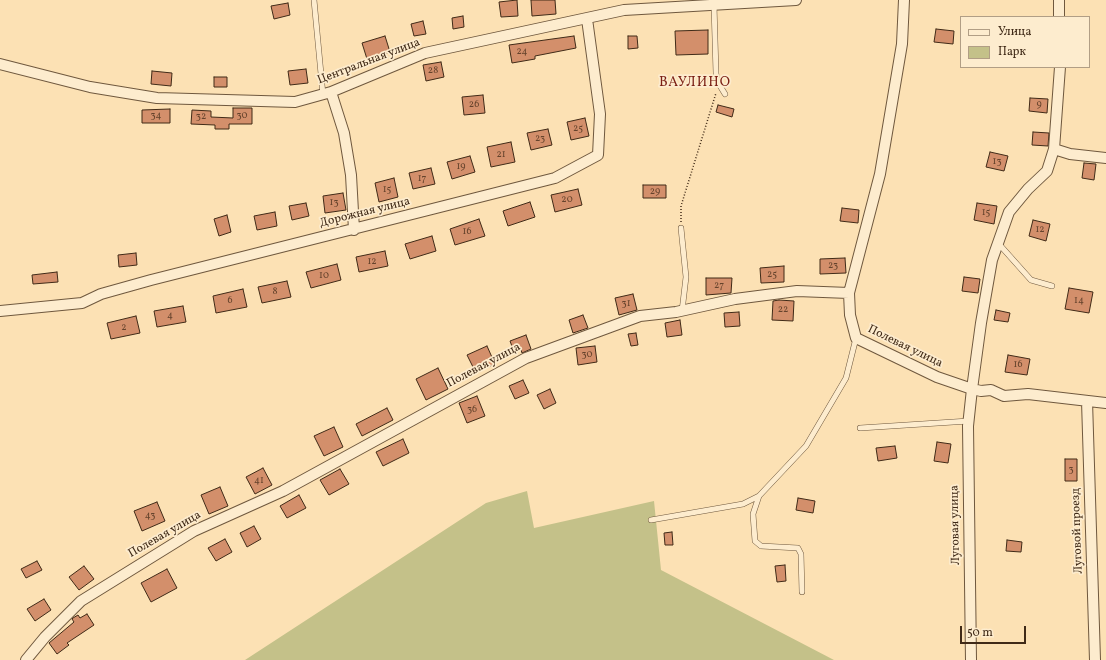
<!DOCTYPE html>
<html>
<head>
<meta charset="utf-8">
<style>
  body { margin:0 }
  #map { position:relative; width:1106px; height:660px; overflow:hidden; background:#fce1b4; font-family:Vollkorn,serif }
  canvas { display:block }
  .legend { position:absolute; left:960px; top:16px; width:130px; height:52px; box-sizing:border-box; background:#fdecce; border:1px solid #b19e85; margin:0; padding:5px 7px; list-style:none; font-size:12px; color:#402a17 }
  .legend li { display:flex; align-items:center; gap:8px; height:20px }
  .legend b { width:20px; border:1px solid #b19e85 }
  .scale { position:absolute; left:960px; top:626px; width:66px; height:18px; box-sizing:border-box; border:2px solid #402a17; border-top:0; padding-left:5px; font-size:12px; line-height:14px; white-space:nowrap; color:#402a17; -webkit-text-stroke:3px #fdecce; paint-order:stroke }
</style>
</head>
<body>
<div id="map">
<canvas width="1106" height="660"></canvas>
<ul class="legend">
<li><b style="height:5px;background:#fdecce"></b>Улица</li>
<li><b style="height:11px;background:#c4c189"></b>Парк</li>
</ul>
<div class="scale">50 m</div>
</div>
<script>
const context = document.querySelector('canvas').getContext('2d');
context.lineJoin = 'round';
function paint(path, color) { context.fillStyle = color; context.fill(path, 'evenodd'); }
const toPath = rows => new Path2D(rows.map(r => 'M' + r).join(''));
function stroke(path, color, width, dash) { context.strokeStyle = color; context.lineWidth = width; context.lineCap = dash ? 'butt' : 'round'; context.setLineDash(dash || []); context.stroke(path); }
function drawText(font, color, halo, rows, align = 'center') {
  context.font = font + ' Vollkorn,serif'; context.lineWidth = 3.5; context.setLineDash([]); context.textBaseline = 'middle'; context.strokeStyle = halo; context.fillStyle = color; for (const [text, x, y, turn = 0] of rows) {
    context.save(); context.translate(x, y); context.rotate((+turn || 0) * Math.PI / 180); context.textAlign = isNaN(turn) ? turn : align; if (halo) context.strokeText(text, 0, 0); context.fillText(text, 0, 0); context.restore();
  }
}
const green = toPath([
  [527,491,534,528,654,501,661,570,834,660,245,660,486,503]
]);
const building = toPath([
  [517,0,518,16,501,17,499,2,517,0],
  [531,0,555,0,556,14,532,16,531,0],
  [288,3,290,15,274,19,271,6,288,3],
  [463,16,464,27,453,29,452,18,463,16],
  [423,21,426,34,414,36,411,24,423,21],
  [936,29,954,31,953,44,934,42,936,29],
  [708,30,708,54,676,55,675,31,708,30],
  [385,36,390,52,367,59,362,43,385,36],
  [574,36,576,48,535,56,535,59,512,63,509,45,574,36],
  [628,36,637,36,638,48,628,49,628,36],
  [441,62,444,77,426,81,423,65,441,62],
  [306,69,308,83,290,85,288,71,306,69],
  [152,71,172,73,171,86,151,84,152,71],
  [214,77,227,77,227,87,214,87,214,77],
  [483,95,485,113,464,115,462,97,483,95],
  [1030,98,1048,99,1047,113,1029,111,1030,98],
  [718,105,734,109,732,117,716,112,718,105],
  [233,108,252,108,252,124,229,124,229,129,215,129,215,125,191,124,192,110,211,111,211,117,233,118,233,108],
  [170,109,170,123,142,123,142,110,170,109],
  [585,118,589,136,571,140,567,122,585,118],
  [548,129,552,145,531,150,527,133,548,129],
  [1033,132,1049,133,1048,146,1032,145,1033,132],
  [511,142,515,162,491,167,487,147,511,142],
  [990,152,1008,156,1004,171,986,167,990,152],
  [470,156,475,172,452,179,447,162,470,156],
  [1084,163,1096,164,1094,180,1082,178,1084,163],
  [431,168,435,184,413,189,409,173,431,168],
  [394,178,398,197,379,202,375,183,394,178],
  [643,185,666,185,666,198,643,198,643,185],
  [578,189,582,205,555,212,551,195,578,189],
  [343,193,346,210,325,213,323,196,343,193],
  [530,202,535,217,508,226,503,211,530,202],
  [306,203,309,216,292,220,289,206,306,203],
  [977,203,997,206,994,224,974,220,977,203],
  [842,208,859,210,858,223,840,221,842,208],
  [275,212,277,226,257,230,254,216,275,212],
  [227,215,231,232,219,236,214,219,227,215],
  [479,219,485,236,455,245,450,229,479,219],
  [1033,220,1050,224,1046,241,1029,236,1033,220],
  [432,236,436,251,410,259,405,244,432,236],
  [385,251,388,266,359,272,356,257,385,251],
  [136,253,137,265,119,267,118,255,136,253],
  [845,258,846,273,820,274,820,259,845,258],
  [337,264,341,280,311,288,306,272,337,264],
  [784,266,784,282,761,283,760,268,784,266],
  [57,272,58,282,33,284,32,275,57,272],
  [964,277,980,279,978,293,962,291,964,277],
  [706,278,732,278,731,293,706,295,706,278],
  [287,281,291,297,262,303,258,287,287,281],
  [1069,288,1093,292,1089,313,1065,309,1069,288],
  [243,289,247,307,216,313,213,296,243,289],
  [633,294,637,310,619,315,615,298,633,294],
  [779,300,794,301,793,321,772,320,773,301,779,300],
  [183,306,186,322,157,327,154,311,183,306],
  [996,310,1010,313,1008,322,994,320,996,310],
  [739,312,740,326,725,327,724,313,739,312],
  [583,315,588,328,573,333,569,320,583,315],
  [136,316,140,333,111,339,107,323,136,316],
  [680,320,682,335,667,337,665,323,680,320],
  [636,333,638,345,631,346,628,334,636,333],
  [526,335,531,349,522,353,520,347,513,349,510,341,526,335],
  [487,346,495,364,476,373,467,355,487,346],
  [595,346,597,362,578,365,576,348,595,346],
  [1008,355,1030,359,1027,375,1005,372,1008,355],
  [438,368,448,389,426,400,416,379,438,368],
  [523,380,529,393,515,399,509,386,523,380],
  [550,389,556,403,544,409,537,395,550,389],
  [477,396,485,416,467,423,459,403,477,396],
  [387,408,393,420,362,436,356,424,387,408],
  [334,427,343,447,324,456,314,436,334,427],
  [403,439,409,453,383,466,376,452,403,439],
  [937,442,951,444,948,463,934,461,937,442],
  [895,446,897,458,878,461,876,448,895,446],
  [1065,459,1077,459,1077,481,1065,481,1065,459],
  [263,468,272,485,255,494,246,477,263,468],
  [340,469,349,484,329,495,320,480,340,469],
  [220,487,228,506,209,514,201,495,220,487],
  [299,495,306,508,287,518,280,506,299,495],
  [798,498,815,501,813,513,796,510,798,498],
  [157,502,165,521,142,531,134,511,157,502],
  [254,526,261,539,247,547,240,533,254,526],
  [672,532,673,545,665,545,664,533,672,532],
  [225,539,232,552,216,561,208,548,225,539],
  [1007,540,1022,542,1021,552,1006,551,1007,540],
  [37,561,42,570,26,578,21,569,37,561],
  [785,565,786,581,777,582,775,566,785,565],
  [84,566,94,579,79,590,69,577,84,566],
  [167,569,177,588,151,602,141,583,167,569],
  [44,599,51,610,35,621,27,609,44,599],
  [87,614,94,625,67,643,69,645,57,654,49,643,74,622,72,619,73,618,78,615,80,618,87,614]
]);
const path = toPath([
  [681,222,681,206,716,93]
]);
const lane = toPath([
  [314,0,323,95],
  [714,5,716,73,717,81,725,94],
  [681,228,686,277,682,311],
  [998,243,1031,280,1052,286],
  [860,428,969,421],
  [651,520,743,504,759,496],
  [802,592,801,554,798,548,761,546,755,541,753,514,759,496,806,446,846,378,856,338]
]);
const street = toPath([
  [1059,0,1059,17],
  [0,64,90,87,157,98,295,102,331,92,425,53,624,10,796,0],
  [331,92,344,133,351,175,354,230],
  [1054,149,1070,154,1106,158],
  [849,293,880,174,902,44,904,0],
  [0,311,82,303,101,294,151,280,555,178,598,155,600,114,587,19],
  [1087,401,1095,660],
  [26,660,45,637,81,601,194,531,283,491,526,358,640,316,676,312,735,299,797,291,849,293,850,315,856,338,937,377,972,389,981,323,992,260,1009,212,1028,189,1047,171,1054,149,1060,67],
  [971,660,968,426,972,389,981,391,991,390,1004,396,1028,394,1106,403]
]);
const numberNames = [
  ["24",522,52],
  ["28",433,71],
  ["26",474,105],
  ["9",1039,105],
  ["34",156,116],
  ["30",242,116],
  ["32",201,117],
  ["25",578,129],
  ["23",540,139],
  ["21",501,155],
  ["13",997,162],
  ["19",461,167],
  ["17",422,179],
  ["15",387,190],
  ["29",655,192],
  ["20",567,200],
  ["13",334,203],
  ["15",986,213],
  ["12",1040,230],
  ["16",467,232],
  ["12",372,262],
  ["23",833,266],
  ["25",772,275],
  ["10",324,276],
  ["27",719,286],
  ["8",275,292],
  ["6",230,301],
  ["14",1079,301],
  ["31",626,304],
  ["22",783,310],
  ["4",170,316],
  ["2",124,328],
  ["30",587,355],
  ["16",1018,365],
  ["36",472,410],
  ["3",1071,470],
  ["41",259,481],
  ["43",150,516]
];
const streetNames = [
  ["Центральная улица",369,62,-21],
  ["Дорожная улица",365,213,-14],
  ["Полевая улица",905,347,26],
  ["Полевая улица",484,366,-28],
  ["Луговая улица",956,525,-91],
  ["Луговой проезд",1078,531,-92],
  ["Полевая улица",165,535,-30]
];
const quarterNames = [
  ["ВАУЛИНО",695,83]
];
paint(green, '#c4c189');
paint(building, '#d38f6b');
stroke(building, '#402a17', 1);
stroke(lane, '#6f583e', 6);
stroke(street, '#6f583e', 12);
stroke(path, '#402a17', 1.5, [1, 2]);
stroke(lane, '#fdecce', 5);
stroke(street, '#fdecce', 10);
drawText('10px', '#65432c', null, numberNames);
drawText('12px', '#402a17', '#fdecce', streetNames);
context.letterSpacing = '1px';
drawText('14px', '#7a1f14', '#fdecce', quarterNames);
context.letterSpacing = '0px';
</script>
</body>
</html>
